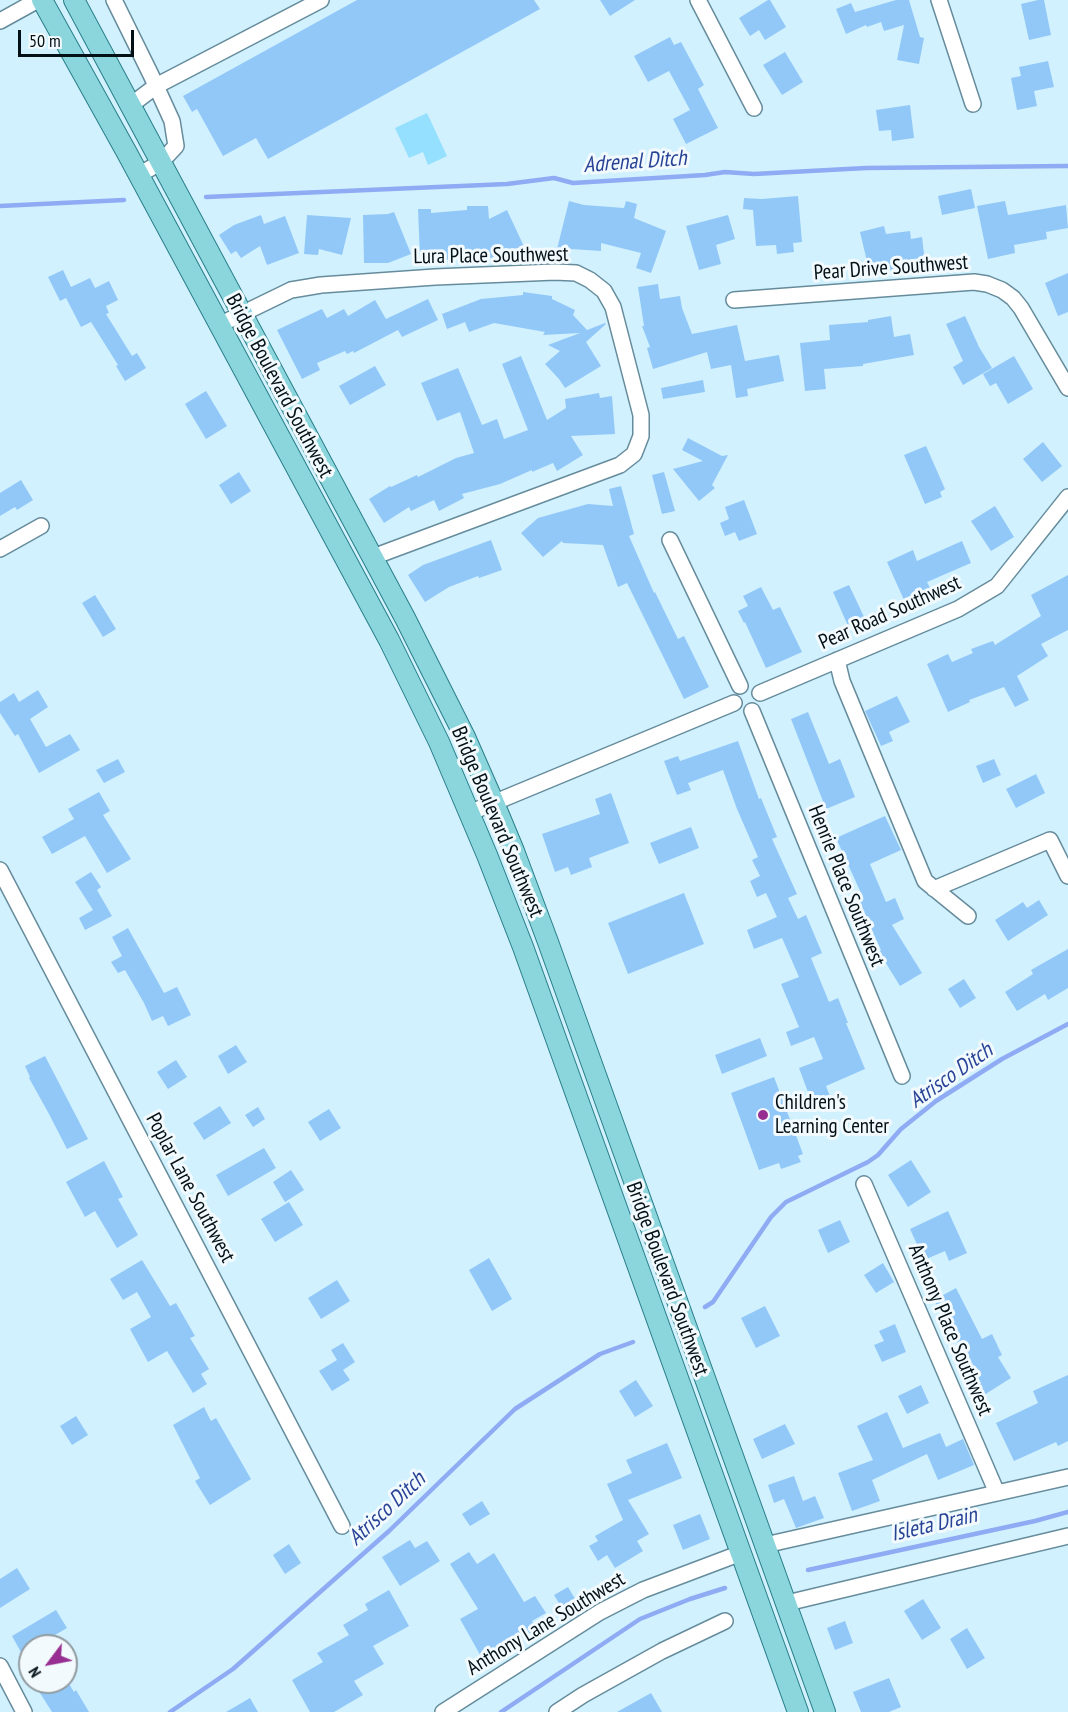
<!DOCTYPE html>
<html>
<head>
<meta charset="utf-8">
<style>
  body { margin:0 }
  #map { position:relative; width:1068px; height:1712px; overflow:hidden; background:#d1f1ff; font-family:"PT Sans Narrow",sans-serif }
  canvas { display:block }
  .north { position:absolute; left:18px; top:1634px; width:60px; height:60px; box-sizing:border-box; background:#f2fafd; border:2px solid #929ca0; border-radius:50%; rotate:238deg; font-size:16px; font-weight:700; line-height:24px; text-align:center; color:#031015 }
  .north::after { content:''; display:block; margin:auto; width:21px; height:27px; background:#972f92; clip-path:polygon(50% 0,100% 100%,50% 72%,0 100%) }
  .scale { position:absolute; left:18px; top:30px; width:116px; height:27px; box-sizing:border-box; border:3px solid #031015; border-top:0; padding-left:8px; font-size:18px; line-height:21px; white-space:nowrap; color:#031015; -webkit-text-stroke:4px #f2fafd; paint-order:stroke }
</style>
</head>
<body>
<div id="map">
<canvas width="1068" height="1712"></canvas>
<div class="north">N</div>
<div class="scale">50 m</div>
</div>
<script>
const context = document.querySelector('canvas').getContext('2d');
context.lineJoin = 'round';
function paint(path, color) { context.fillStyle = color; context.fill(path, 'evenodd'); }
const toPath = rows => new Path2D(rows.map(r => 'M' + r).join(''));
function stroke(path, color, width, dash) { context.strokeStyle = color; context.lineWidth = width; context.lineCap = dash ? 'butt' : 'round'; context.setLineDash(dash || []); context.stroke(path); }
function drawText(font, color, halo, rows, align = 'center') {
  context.font = font + ' "PT Sans Narrow",sans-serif'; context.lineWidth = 6; context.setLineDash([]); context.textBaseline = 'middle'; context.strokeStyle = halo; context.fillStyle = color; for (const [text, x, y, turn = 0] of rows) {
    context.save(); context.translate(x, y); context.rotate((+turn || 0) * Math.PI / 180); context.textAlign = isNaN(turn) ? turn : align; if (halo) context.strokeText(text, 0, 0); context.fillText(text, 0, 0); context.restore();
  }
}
const green = toPath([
  [427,113,447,156,428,165,423,152,409,158,395,128]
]);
const stream = toPath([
  [206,197,507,184,554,178,573,183,705,175,725,172,754,174,866,168,1068,166],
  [0,206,124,200],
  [705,1307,713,1302,771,1217,786,1202,868,1162,878,1155,901,1129,936,1101,1002,1059,1068,1024],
  [808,1570,1035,1521,1068,1512],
  [170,1712,233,1669,389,1531,515,1409,600,1354,633,1342],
  [501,1712,640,1619,690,1599,725,1588]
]);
const building = toPath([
  [357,0,534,0,540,9,268,159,256,138,223,156,197,109,192,112,183,96],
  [600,0,635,0,610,16],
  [768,0,770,0,786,27,765,40,759,30,750,36,739,18],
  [896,0,909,0,920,37,924,38,919,64,897,60,904,25,884,31,881,22,867,27,866,25,846,34,836,9,851,3,855,12],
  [1038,0,1044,0,1051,35,1029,40,1021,4],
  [670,37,674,45,681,42,704,85,698,89,718,128,686,144,673,119,690,110,669,71,648,82,634,56],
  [785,52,803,82,782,95,763,65],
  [1048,61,1054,87,1034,91,1037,106,1017,110,1011,78,1021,76,1019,67],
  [910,105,914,138,892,141,891,130,879,131,876,110],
  [971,189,975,208,942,215,938,196],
  [798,196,802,242,793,243,794,252,777,254,776,245,756,246,753,210,743,209,744,198,762,199],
  [569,201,584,205,624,208,626,201,637,204,634,218,666,231,651,273,636,268,641,253,601,243,601,251,571,249,570,252,557,249],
  [1005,201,1008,215,1066,205,1068,228,1046,232,1047,239,1014,245,1015,253,988,259,977,206],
  [467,206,488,206,489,219,507,210,527,253,511,261,509,257,441,260,440,256,420,257,418,209,431,209,431,213,467,210],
  [394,212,411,254,388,263,364,263,363,215,388,214],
  [261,215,264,224,285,216,299,253,267,265,260,246,241,258,236,251,231,254,219,235,234,225],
  [307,215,351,218,342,255,319,249,318,255,304,254],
  [728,215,735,239,716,245,721,264,699,270,686,226],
  [884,226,886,234,910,231,911,239,922,237,925,262,893,266,894,269,870,274,860,232],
  [63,270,71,287,90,278,95,288,109,281,118,300,106,306,109,313,106,314,132,356,137,353,146,368,125,381,116,366,118,365,91,322,81,327,66,298,60,301,48,277],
  [1068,273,1068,312,1058,316,1045,283],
  [658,284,660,299,680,296,682,308,692,334,737,325,745,361,779,355,784,381,747,389,748,396,736,398,731,365,711,369,707,352,653,369,647,348,650,347,642,326,644,326,638,287],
  [523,292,552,296,552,299,575,310,573,315,587,330,605,323,606,324,586,342,601,366,565,388,559,379,545,364,560,351,548,345,580,333,543,335,545,332,494,323,469,332,465,322,447,329,442,314,481,299,523,295],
  [428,299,438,320,402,337,398,330,354,353,353,351,347,354,345,351,317,363,320,370,302,379,277,330,322,309,327,318,344,309,348,316,375,300,386,319],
  [891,316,894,337,910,334,914,355,863,364,863,366,824,369,826,389,805,391,800,343,830,340,829,325,868,322,868,320],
  [965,316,979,347,992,368,963,385,953,367,963,361,946,324],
  [521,356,547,420,566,408,565,399,599,393,600,398,612,396,615,434,571,436,583,455,557,471,553,463,532,472,532,470,500,484,462,494,464,498,439,511,434,500,411,511,409,507,384,523,369,499,390,486,391,487,417,475,418,477,456,458,474,453,460,412,437,421,421,383,458,368,482,425,497,419,504,439,528,430,502,364],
  [1014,356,1033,389,1008,404,996,383,990,386,983,374],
  [375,366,386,385,350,405,339,386],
  [703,380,705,392,663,399,661,388],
  [206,391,227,426,206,439,185,404],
  [688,438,722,456,728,455,712,485,715,488,699,501,673,469,703,461,682,450],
  [1043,442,1062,466,1042,482,1023,459],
  [926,446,945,489,940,492,942,497,925,504,904,455],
  [239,472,251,491,231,504,219,485],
  [664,472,675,511,662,514,652,475],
  [21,480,33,500,17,510,15,507,0,516,0,493],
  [621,486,634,534,629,536,654,593,655,592,678,639,684,636,709,687,684,699,627,583,618,587,603,545,563,543,562,541,543,557,521,533,538,518,588,504,613,506,609,489],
  [744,500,757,534,739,541,735,532,725,536,720,523,729,519,725,507],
  [995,506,1014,537,991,551,971,521],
  [491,540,502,570,479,578,478,576,449,587,425,602,408,575,423,565],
  [962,541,971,563,927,582,930,588,904,600,887,562,913,550,917,561],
  [1068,575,1068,630,1041,644,1048,656,1017,676,1029,700,1015,707,1004,687,969,700,970,702,948,712,927,664,948,654,952,662,973,653,971,649,993,641,995,645,1041,616,1031,595],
  [849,585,866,621,849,628,833,592],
  [761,587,773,610,780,607,802,652,766,668,745,622,744,623,738,611,748,606,743,596],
  [95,595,116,629,103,637,82,603],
  [38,690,48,707,30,719,46,747,70,734,80,750,39,773,18,734,15,736,0,713,0,702,14,693,19,702],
  [897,696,910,722,889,732,893,741,881,746,865,711],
  [808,712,829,764,840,759,855,797,826,809,791,719],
  [738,741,759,799,761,798,777,837,772,839,797,894,788,898,798,919,806,915,822,953,811,958,829,1002,838,998,848,1023,846,1023,865,1069,826,1086,833,1104,815,1111,799,1068,823,1059,814,1037,791,1046,786,1032,799,1027,781,984,799,977,782,938,754,949,747,930,777,917,766,893,757,897,750,881,760,876,752,860,758,857,737,809,723,770,688,783,691,790,677,795,664,761,678,756,680,761],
  [118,759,125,772,104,783,96,770],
  [994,759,1001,775,983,783,976,766],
  [1036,774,1045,793,1016,808,1006,789],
  [99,792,110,811,103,815,131,859,107,873,85,836,52,854,42,837,74,819,68,809],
  [611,793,629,843,589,858,592,867,571,875,568,867,555,872,542,834,600,814,595,799],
  [885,816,901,850,870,864,886,902,895,898,904,919,892,925,922,973,900,986,879,952,881,950,856,895,861,893,836,838],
  [691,827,699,848,659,864,650,843],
  [91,872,101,887,97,890,112,916,85,930,79,918,93,910,75,882],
  [684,893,704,944,628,974,608,923],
  [1039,900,1048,915,1008,941,995,920,1023,902,1027,908],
  [128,928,164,993,177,987,191,1015,168,1026,163,1016,152,1021,144,1003,125,970,118,973,111,962,122,956,112,937],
  [1068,949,1068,988,1048,1000,1045,994,1017,1011,1005,992,1033,974,1031,970],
  [964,979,976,998,960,1008,948,989],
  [760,1038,767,1056,722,1074,715,1055],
  [236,1045,247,1062,228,1074,218,1056],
  [45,1056,88,1139,67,1149,49,1114,29,1078,30,1077,25,1066],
  [176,1060,187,1077,168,1089,157,1072],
  [774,1077,803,1154,798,1156,801,1162,781,1169,779,1163,759,1170,731,1093],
  [220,1106,231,1123,204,1140,193,1123],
  [258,1107,265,1119,253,1127,245,1115],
  [329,1109,341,1128,320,1141,308,1122],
  [264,1148,276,1168,228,1196,216,1175],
  [911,1160,931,1192,908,1207,888,1175],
  [104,1161,123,1197,118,1199,138,1235,117,1248,95,1211,85,1217,66,1182],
  [291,1170,304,1190,285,1202,273,1182],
  [289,1202,303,1225,275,1242,261,1219],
  [948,1211,967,1253,949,1261,945,1251,924,1260,910,1229],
  [840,1220,850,1242,828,1253,818,1230],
  [489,1258,512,1299,492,1311,469,1270],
  [142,1260,170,1306,176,1303,195,1336,190,1338,209,1369,201,1374,207,1384,193,1393,167,1351,148,1362,130,1329,151,1317,137,1292,123,1300,110,1279],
  [883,1263,894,1282,876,1293,864,1275],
  [337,1280,350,1301,321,1319,308,1298],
  [956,1288,982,1339,992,1334,1002,1355,998,1357,1011,1378,984,1395,973,1378,974,1377,946,1318,944,1319,934,1300],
  [765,1306,780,1336,756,1348,741,1318],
  [895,1324,906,1352,882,1362,874,1345,884,1341,879,1331],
  [343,1343,355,1362,343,1370,350,1380,332,1391,319,1371,337,1360,331,1350],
  [1068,1375,1068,1441,1058,1446,1056,1442,1014,1461,996,1423,1038,1403,1033,1391],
  [636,1380,653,1406,635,1417,619,1391],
  [921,1385,929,1403,907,1414,898,1396],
  [204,1407,211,1421,216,1418,251,1479,210,1505,195,1481,200,1478,173,1425],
  [887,1412,903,1448,940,1433,946,1447,963,1439,974,1465,938,1480,927,1454,872,1480,880,1501,852,1511,838,1473,873,1460,857,1426],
  [76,1416,88,1435,72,1445,60,1426],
  [785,1424,795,1444,762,1459,753,1439],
  [667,1443,682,1478,628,1500,649,1534,637,1541,643,1551,615,1568,607,1555,598,1561,589,1546,598,1541,595,1536,623,1520,607,1484,632,1473,626,1460],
  [794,1476,803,1501,815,1496,824,1518,796,1528,784,1499,774,1503,768,1485],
  [482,1501,490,1514,470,1526,462,1514],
  [700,1514,710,1539,683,1550,673,1525],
  [410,1540,415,1548,427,1541,440,1561,400,1586,382,1557],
  [289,1544,301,1563,285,1574,273,1555],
  [469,1552,477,1564,494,1553,524,1602,535,1596,546,1613,532,1621,537,1629,483,1660,460,1619,478,1609,450,1564],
  [17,1568,30,1589,0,1608,0,1579],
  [568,1587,577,1602,563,1610,554,1595],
  [389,1590,409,1626,373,1646,384,1664,354,1681,363,1695,334,1712,310,1712,292,1680,323,1662,317,1653,349,1635,343,1625,368,1610,365,1604],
  [923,1599,941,1628,922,1640,904,1611],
  [56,1610,67,1628,36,1646,30,1646,30,1649,22,1654,12,1636],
  [845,1621,853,1643,835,1650,827,1628],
  [967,1628,985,1658,967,1669,950,1639],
  [889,1678,901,1707,889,1712,861,1712,853,1692],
  [33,1682,68,1682,74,1692,76,1690,89,1712,52,1712],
  [651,1693,662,1712,617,1712],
  [250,1698,258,1712,226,1712]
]);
const minor = toPath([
  [114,0,151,75,172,121,176,146,161,162,139,175],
  [698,0,754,108],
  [939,0,973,104],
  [0,21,38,0],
  [131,105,156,86,321,0],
  [734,300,974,282,987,284,1002,290,1013,298,1021,308,1068,388],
  [219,325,291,290,321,285,435,277,555,272,576,273,590,280,604,291,613,307,641,415,641,436,634,454,620,465,373,557],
  [670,540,740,686],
  [0,549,41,526],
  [837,660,842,681,925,881,968,916],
  [760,693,958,609,997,586,1068,497],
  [752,711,902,1076],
  [469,813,734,703],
  [0,870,342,1526],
  [934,889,1050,840,1068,876],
  [864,1184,997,1493],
  [765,1545,1068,1477],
  [787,1603,1068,1536],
  [0,1666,24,1712],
  [443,1712,600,1612,643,1590,741,1553],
  [557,1712,583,1695,662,1651,725,1621]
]);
const major = toPath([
  [42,0,127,153,389,640,439,742,487,855,523,947,798,1712],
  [74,0,405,618,465,737,494,803,514,851,548,942,825,1712]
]);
const markers = [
  [763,1115,6,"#972f92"]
];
const streetNames = [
  ["Lura Place Southwest",491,256,-1],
  ["Pear Drive Southwest",891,268,-4],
  ["Bridge Boulevard Southwest",279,386,62],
  ["Pear Road Southwest",890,613,-24],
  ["Bridge Boulevard Southwest",497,822,67],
  ["Henrie Place Southwest",846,886,68],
  ["Poplar Lane Southwest",190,1188,62],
  ["Bridge Boulevard Southwest",667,1279,70],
  ["Anthony Place Southwest",950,1330,67],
  ["Anthony Lane Southwest",546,1624,-31]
];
const poiNames = [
  ["Children's",775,1103],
  ["Learning Center",775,1127]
];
const waterNames = [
  ["Adrenal Ditch",635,162,-4],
  ["Atrisco Ditch",951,1076,-35],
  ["Atrisco Ditch",387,1509,-43],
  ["Isleta Drain",934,1525,-13]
];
paint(green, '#95e0fe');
stroke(stream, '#8eabf4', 4.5);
paint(building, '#92c8f8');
stroke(minor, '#668c9c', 18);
stroke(major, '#297e88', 22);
stroke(minor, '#fff', 15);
stroke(major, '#8bd6dd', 20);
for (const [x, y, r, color] of markers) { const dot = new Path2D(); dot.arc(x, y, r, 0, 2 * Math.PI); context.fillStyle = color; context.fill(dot); stroke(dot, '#f2fafd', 2); }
drawText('21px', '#031015', '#f2fafd', streetNames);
drawText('21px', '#031015', '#f2fafd', poiNames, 'left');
drawText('italic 22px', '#284296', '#f2fafd', waterNames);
</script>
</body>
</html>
